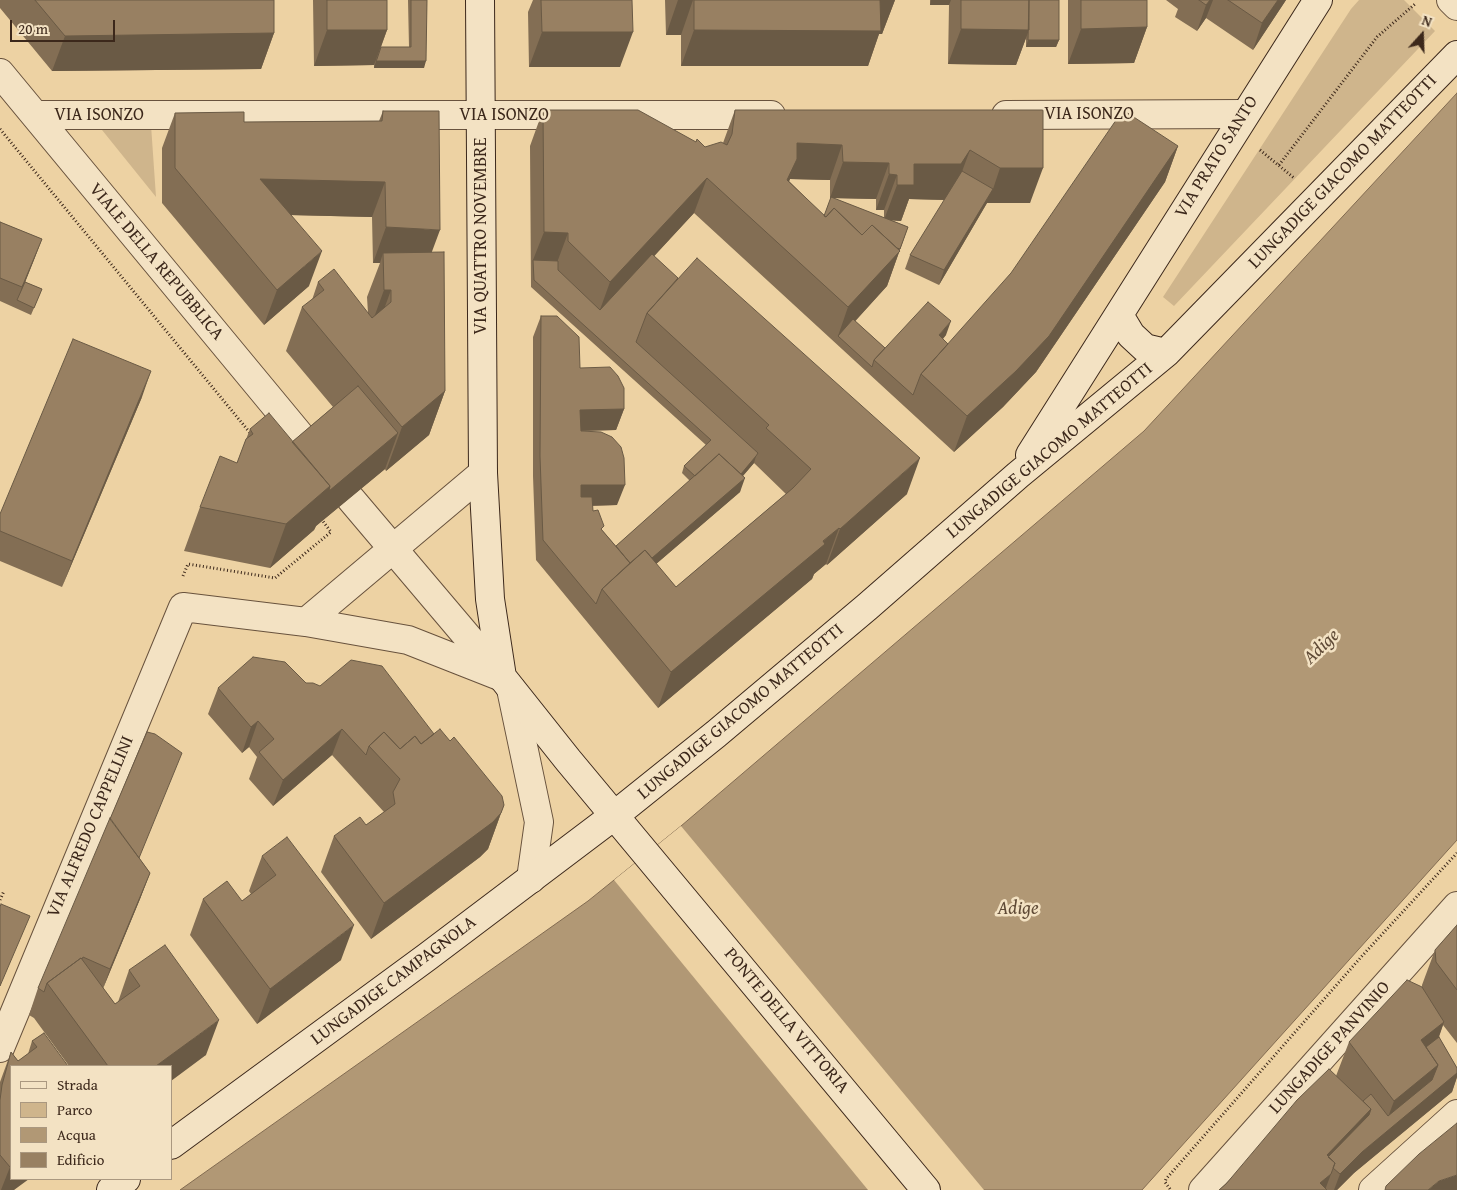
<!DOCTYPE html>
<html>
<head>
<meta charset="utf-8">
<style>
  body { margin:0 }
  #map { position:relative; width:1457px; height:1190px; overflow:hidden; background:#edd2a3; font-family:"Gentium Book Plus",serif }
  canvas { display:block }
  .legend { position:absolute; left:10px; top:1065px; width:162px; height:115px; box-sizing:border-box; background:#f3e2c3; border:1px solid #aa9880; margin:0; padding:6px 9px; list-style:none; font-size:15px; color:#3c281b }
  .legend li { display:flex; align-items:center; gap:10px; height:25px }
  .legend b { width:25px; border:1px solid #aa9880 }
  .north { position:absolute; left:1397px; top:10px; width:50px; height:50px; -webkit-text-stroke:4px #f3e2c3; paint-order:stroke; rotate:20deg; font-size:14px; font-weight:700; line-height:20px; text-align:center; color:#3c281b }
  .north::after { content:''; display:block; margin:auto; width:18px; height:22px; background:#3c281b; clip-path:polygon(50% 0,100% 100%,50% 72%,0 100%) }
  .scale { position:absolute; left:10px; top:20px; width:105px; height:22px; box-sizing:border-box; border:2px solid #3c281b; border-top:0; padding-left:6px; font-size:15px; line-height:18px; white-space:nowrap; color:#3c281b; -webkit-text-stroke:4px #f3e2c3; paint-order:stroke }
</style>
</head>
<body>
<div id="map">
<canvas width="1457" height="1190"></canvas>
<ul class="legend">
<li><b style="height:6px;background:#f3e2c3"></b>Strada</li>
<li><b style="height:14px;background:#cfb58c"></b>Parco</li>
<li><b style="height:14px;background:#b19875"></b>Acqua</li>
<li><b style="height:14px;background:#988062"></b>Edificio</li>
</ul>
<div class="north">N</div>
<div class="scale">20 m</div>
</div>
<script>
const context = document.querySelector('canvas').getContext('2d');
context.lineJoin = 'round';
function paint(path, color) { context.fillStyle = color; context.fill(path, 'evenodd'); }
const toPath = rows => new Path2D(rows.map(r => 'M' + r).join(''));
function stroke(path, color, width, dash) { context.strokeStyle = color; context.lineWidth = width; context.lineCap = dash ? 'butt' : 'round'; context.setLineDash(dash || []); context.stroke(path); }
function drawText(font, color, halo, rows, align = 'center') {
  context.font = font + ' "Gentium Book Plus",serif'; context.lineWidth = 5; context.setLineDash([]); context.textBaseline = 'middle'; context.strokeStyle = halo; context.fillStyle = color; for (const [text, x, y, turn = 0] of rows) {
    context.save(); context.translate(x, y); context.rotate((+turn || 0) * Math.PI / 180); context.textAlign = isNaN(turn) ? turn : align; if (halo) context.strokeText(text, 0, 0); context.fillText(text, 0, 0); context.restore();
  }
}
const green = toPath([
  [1359,0,1404,0,1435,31,1174,306,1163,297,1351,9],
  [98,125,151,125,156,197]
]);
const water = toPath([
  [1457,93,1457,840,1142,1190,180,1190,588,901,681,826,1144,431,1457,93]
]);
const pier = toPath([
  [681,826,984,1190,868,1190,614,880]
]);
const path = toPath([
  [0,129,251,434],
  [1260,150,1294,178],
  [1279,165,1377,37,1415,4],
  [183,576,188,564,275,578,331,532,322,520],
  [0,900,4,891],
  [1170,1189,1165,1182,1166,1179,1362,956,1457,853]
]);
const street = toPath([
  [1451,0,1457,6],
  [0,73,312,450],
  [35,115,771,115],
  [1006,115,1244,114],
  [350,498,499,674],
  [306,622,483,473],
  [511,689,539,822,531,879],
  [0,1048,183,607,306,622,408,640,502,677],
  [1203,1190,1457,906],
  [1373,1190,1457,1114]
]);
const secondary = toPath([
  [480,0,483,473,490,599,502,677,568,760,926,1190],
  [1119,315,1131,335,1145,348,1166,353],
  [1030,455,1318,0],
  [171,1145,427,957,615,815,716,734,867,607,1018,475,1166,353,1457,55],
  [111,1190,126,1179]
]);
const wall = toPath([
  [0,0,274,0,274,33,261,69,52,71,0,8],
  [313,0,387,0,387,30,381,47,409,47,408,0,427,0,424,68,374,68,374,65,314,66],
  [533,0,632,0,620,67,529,67,528,12],
  [665,0,895,0,882,34,879,34,868,66,681,66,681,35,666,35],
  [930,0,1059,0,1059,40,1056,47,1026,47,1026,38,1016,65,948,64,949,5,930,5],
  [1068,0,1147,0,1147,27,1134,63,1068,64],
  [1166,0,1286,0,1253,50,1206,18,1197,31,1175,17,1178,9],
  [543,110,696,142,705,147,723,143,735,110,1043,110,1030,203,987,203,939,285,905,269,910,255,945,200,909,199,901,221,891,220,908,227,887,286,855,321,885,348,946,335,943,339,948,344,1178,146,1165,182,1036,372,1003,407,954,452,694,213,654,256,907,494,827,565,826,564,814,574,812,579,658,708,536,560,533,476,533,337,541,316,580,368,624,409,616,430,581,431,617,505,592,506,593,511,602,530,616,546,690,481,682,473,684,466,706,445,531,287,530,146],
  [790,179,830,180,830,198,831,198,824,216,789,181],
  [833,198,876,199,876,210,884,210,884,218],
  [754,463,786,494,676,587,656,564,740,492,743,476],
  [383,111,432,252,445,391,429,435,386,471,385,469,316,526,314,530,270,568,184,551,200,507,237,463,250,429,292,442,333,407,286,351,302,307,312,300,318,282,368,313,367,297,380,263,373,263,372,217,291,215,309,286,264,325,162,203,162,148,175,113,244,122,379,121],
  [0,222,42,239,25,282,42,289,31,315,0,301],
  [142,397,62,587,0,561,0,514],
  [306,683,450,741,504,805,488,849,480,857,371,939,321,872,334,836,366,825,384,812,332,755,273,806,249,779,257,757,249,747,242,753,208,714,218,688],
  [262,856,341,960,257,1024,190,935,203,899,242,901,251,894,249,891],
  [140,859,150,873,140,899,103,988,115,1004,118,1002,129,970,206,1055,171,1066,69,1066,34,1018,29,1015,38,988],
  [1457,925,1457,1043,1443,1025,1439,1037,1457,1068,1457,1077,1452,1092,1354,1173,1337,1190,1219,1190,1336,1076,1349,1042,1422,988,1422,985,1435,950],
  [44,1033,14,1190,0,1190,0,1082,11,1052,18,1061,28,1054,32,1041]
]);
const shadedWall = toPath([
  [678,0,693,0,681,35,666,35],
  [879,0,895,0,882,34,879,34,868,66,681,66,694,30],
  [931,0,951,0,949,5,930,5],
  [1210,0,1213,0,1206,18,1197,31,1206,5],
  [1278,0,1286,0,1253,50,1262,23],
  [1147,27,1134,63,1068,64,1081,29],
  [961,29,1029,30,1016,65,948,64],
  [327,30,387,30,374,65,314,66],
  [542,32,633,32,620,67,529,67],
  [274,33,261,69,52,71,65,36],
  [1028,40,1059,40,1056,47,1026,47],
  [376,61,426,61,424,68,374,68],
  [797,143,842,145,830,180,790,179,784,194],
  [1178,146,1165,182,1036,372,1003,407,954,452,967,416],
  [970,150,957,185,948,200,909,199,901,221,884,220,897,185,914,164],
  [843,162,889,163,876,199,830,198],
  [1000,168,1043,168,1030,203,987,203,939,285,944,270,993,189],
  [889,174,897,175,884,210,876,210],
  [707,178,694,213,597,318,610,282],
  [260,179,385,182,372,217,247,214],
  [386,227,440,230,427,265,383,253,380,263,373,263],
  [908,227,887,286,840,338,838,336,848,307,899,251],
  [544,232,568,233,555,268,533,260],
  [42,239,34,260,18,300,22,287],
  [322,251,309,286,264,325,277,290],
  [384,290,391,290,375,334,368,334],
  [951,321,946,335,933,349,939,335],
  [151,371,142,397,62,587,72,561],
  [445,391,429,435,386,471,402,427],
  [624,409,616,430,573,431,580,410],
  [398,433,385,469,316,526,314,530,270,568,286,524,330,486],
  [756,456,754,463,734,486,736,479],
  [920,458,907,494,827,565,840,529],
  [745,478,740,492,627,589,606,594],
  [581,485,625,485,617,505,573,506],
  [839,528,826,564,814,574,812,579,658,708,671,672],
  [258,721,249,747,242,753,251,727],
  [342,729,332,755,273,806,283,780],
  [501,813,488,849,480,857,371,939,384,903],
  [150,873,140,899,100,996,110,969],
  [354,925,341,960,257,1024,270,989],
  [219,1020,206,1055,171,1081,171,1066,156,1066],
  [1444,1022,1431,1058,1421,1040],
  [1438,1065,1457,1073,1457,1077,1452,1092,1354,1173,1337,1190,1334,1190,1340,1174,1362,1152,1381,1136,1394,1101],
  [1371,1109,1361,1135,1331,1167,1327,1155],
  [11,1166,11,1179,29,1179,14,1190,1,1190,10,1167],
  [1331,1174,1325,1190,1320,1183],
  [1457,1175,1457,1190,1428,1190,1439,1181]
]);
const building = toPath([
  [35,0,274,0,274,33,65,36,35,0],
  [327,0,387,0,387,30,327,30,327,0],
  [411,0,427,0,426,61,376,61,377,59,381,47,411,47,411,0],
  [541,0,632,0,633,32,542,32,541,0],
  [694,0,880,0,881,31,694,30,694,0],
  [961,0,1029,0,1029,30,961,29,961,0],
  [1029,0,1059,0,1059,40,1028,40,1029,0],
  [1081,0,1147,0,1147,27,1081,29,1081,0],
  [1199,0,1210,0,1206,5,1199,0],
  [1228,0,1278,0,1262,23,1228,0],
  [543,110,638,110,696,142,697,139,705,147,721,142,727,145,732,134,735,110,1043,110,1043,168,1000,168,970,150,961,164,914,164,914,185,897,185,897,175,889,174,889,163,843,162,842,145,797,143,797,159,787,180,826,217,834,208,862,235,872,225,900,251,848,307,707,178,610,282,568,241,568,233,544,232,543,110],
  [1123,110,1178,146,1049,336,1016,371,967,416,921,374,1011,273,1123,110],
  [383,111,439,111,440,230,386,227,385,182,260,179,322,251,277,290,175,168,175,113,244,112,244,122,382,121,383,111],
  [962,171,993,189,944,270,910,255,962,171],
  [831,197,908,227,900,249,897,248,872,225,862,235,834,208,826,217,824,216,831,197],
  [0,222,42,239,22,287,0,278,0,222],
  [444,252,445,391,402,427,302,307,324,290,318,282,334,269,372,318,391,302,391,290,384,290,383,253,444,252],
  [652,254,678,278,647,313,636,342,758,453,756,456,741,474,719,454,695,476,684,466,711,440,534,280,533,260,558,261,558,270,600,310,652,254],
  [697,258,920,458,840,529,839,528,823,541,825,544,671,672,602,589,645,550,676,587,793,488,811,469,766,428,769,425,647,313,697,258],
  [25,282,42,289,34,308,17,300,25,282],
  [928,302,951,321,939,335,948,344,921,374,913,395,874,360,928,302],
  [541,316,557,316,579,337,580,368,610,367,618,376,624,388,624,409,580,410,581,431,601,432,612,437,621,447,624,458,625,485,581,485,581,497,592,497,593,511,598,510,604,526,601,529,630,563,602,589,596,604,543,540,540,456,541,316],
  [853,319,885,348,874,360,872,367,838,336,853,319],
  [73,339,151,371,72,561,0,531,0,514,73,339],
  [358,386,398,433,329,491,330,486,292,442,358,386],
  [269,413,330,486,286,524,200,507,220,456,237,463,246,439,253,434,250,429,269,413],
  [719,454,745,478,652,558,645,550,630,563,616,546,719,454],
  [253,657,285,662,306,683,313,683,320,686,351,660,382,666,434,734,421,744,415,736,400,749,384,732,369,746,366,755,342,729,283,780,259,752,274,739,258,721,251,727,218,688,253,657],
  [440,729,450,741,454,737,502,796,504,805,501,813,493,822,384,903,334,836,360,817,366,825,395,804,393,792,400,779,369,746,384,732,400,749,415,736,421,744,440,729],
  [147,732,155,734,182,753,139,858,110,819,147,732],
  [110,818,150,873,110,969,83,957,82,959,81,958,47,983,44,992,38,988,110,818],
  [287,837,354,925,270,989,203,899,227,881,242,901,276,875,262,856,287,837],
  [1,904,30,916,0,986,0,907,1,904],
  [1457,925,1457,990,1436,962,1435,950,1457,925],
  [165,945,219,1020,156,1066,108,1066,47,983,81,958,115,1004,140,986,129,970,165,945],
  [1407,980,1422,987,1444,1022,1421,1040,1438,1065,1394,1101,1349,1042,1407,980],
  [44,1033,68,1066,11,1066,11,1166,10,1167,0,1155,0,1100,2,1085,11,1052,18,1061,37,1047,32,1041,44,1033],
  [1439,1037,1457,1068,1457,1073,1362,1152,1340,1174,1333,1168,1335,1163,1328,1157,1369,1115,1371,1109,1363,1101,1371,1094,1388,1116,1432,1080,1438,1065,1426,1047,1439,1037],
  [1329,1069,1371,1109,1327,1155,1335,1163,1331,1174,1320,1183,1327,1190,1219,1190,1226,1184,1297,1100,1329,1069],
  [1457,1123,1457,1175,1439,1181,1428,1190,1385,1190,1386,1186,1419,1154,1457,1123]
]);
const streetNames = [
  ["VIA ISONZO",1089,114],
  ["VIA ISONZO",99,115],
  ["VIA ISONZO",504,115],
  ["VIA PRATO SANTO",1217,157,-58],
  ["LUNGADIGE GIACOMO MATTEOTTI",1343,172,-46],
  ["VIA QUATTRO NOVEMBRE",481,236,-90],
  ["VIALE DELLA REPUBBLICA",156,262,50],
  ["LUNGADIGE GIACOMO MATTEOTTI",1050,451,-40],
  ["LUNGADIGE GIACOMO MATTEOTTI",741,712,-40],
  ["VIA ALFREDO CAPPELLINI",91,827,-67],
  ["LUNGADIGE CAMPAGNOLA",394,981,-37],
  ["PONTE DELLA VITTORIA",786,1021,50],
  ["LUNGADIGE PANVINIO",1330,1048,-48]
];
const waterNames = [
  ["Adige",1322,647,-44],
  ["Adige",1018,909]
];
paint(green, '#cfb58c');
paint(water, '#b19875');
stroke(water, '#826b51', 1);
paint(pier, '#edd2a3');
stroke(street, '#68523d', 30);
stroke(secondary, '#3c281b', 30);
stroke(path, '#3c281b', 3, [1, 2.5]);
stroke(street, '#f3e2c3', 28);
stroke(secondary, '#f3e2c3', 28);
paint(wall, '#836e54');
paint(shadedWall, '#6a5a45');
paint(building, '#988062');
stroke(building, '#6a5a45', 1);
drawText('18px', '#3c281b', '#f3e2c3', streetNames);
drawText('italic 19px', '#5f4a36', '#f3e2c3', waterNames);
</script>
</body>
</html>
